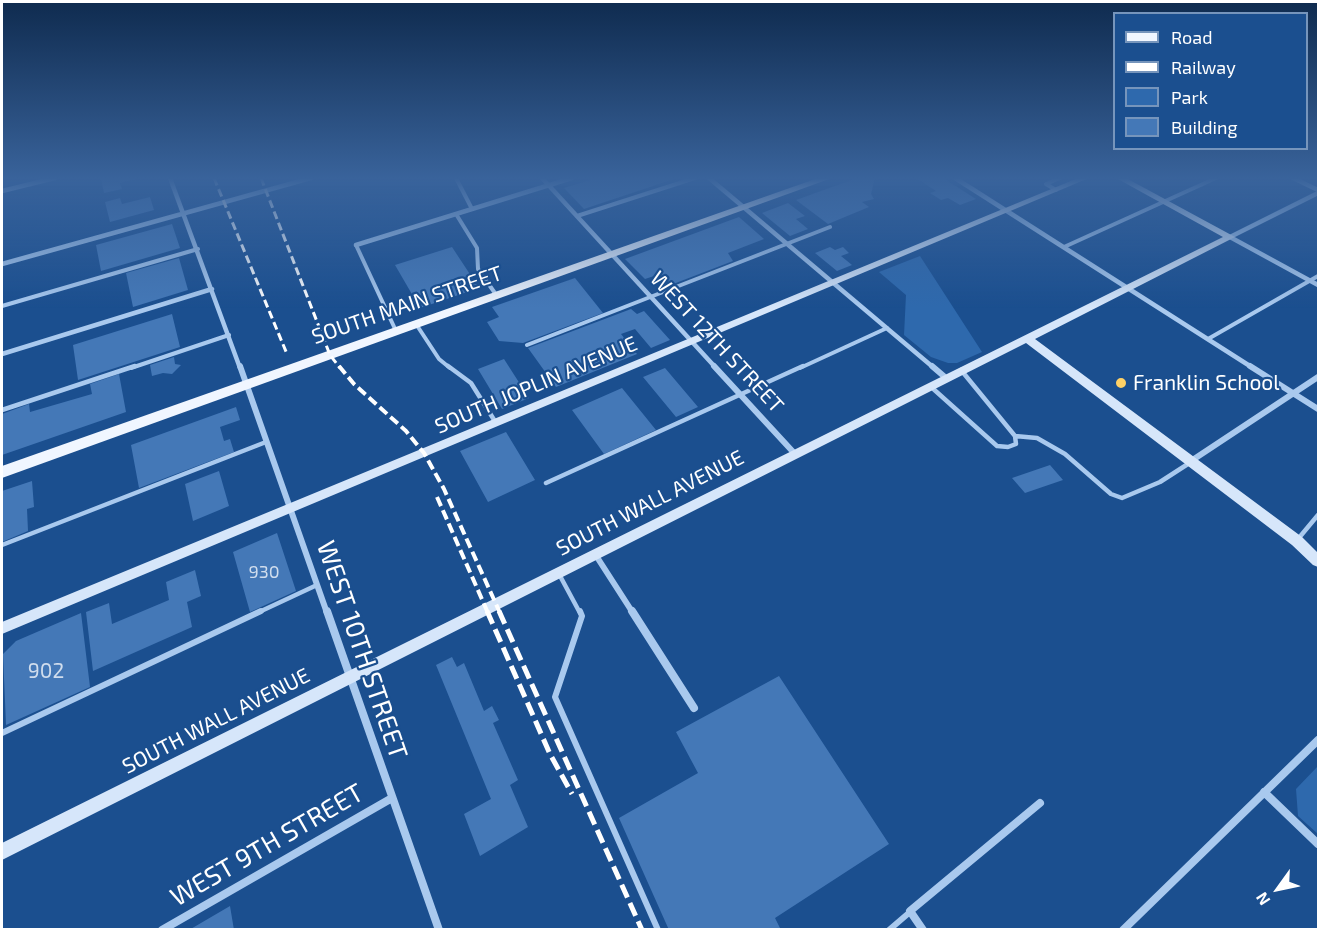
<!DOCTYPE html>
<html>
<head>
<meta charset="utf-8">
<style>
  body { margin:0 }
  #map { position:relative; width:1320px; height:931px; overflow:hidden; background:#1b4f8f; font-family:"Exo 2",sans-serif }
  canvas { display:block }
  .frame { position:absolute; inset:0; border:3px solid #fff; pointer-events:none }
  .legend { position:absolute; left:1113px; top:12px; width:195px; height:138px; box-sizing:border-box; background:#1b4f8f; border:2px solid #7695bc; margin:0; padding:8px 10px; list-style:none; font-size:18px; color:#fff }
  .legend li { display:flex; align-items:center; gap:12px; height:30px }
  .legend b { width:30px; border:2px solid #7695bc }
  .north { position:absolute; left:1248px; top:859px; width:60px; height:60px; -webkit-text-stroke:4px #1b4f8f; paint-order:stroke; rotate:237deg; font-size:16px; font-weight:700; line-height:24px; text-align:center; color:#fff }
  .north::after { content:''; display:block; margin:auto; width:21px; height:27px; background:#fff; clip-path:polygon(50% 0,100% 100%,50% 72%,0 100%) }
</style>
</head>
<body>
<div id="map">
<canvas width="1320" height="931"></canvas>
<div class="frame"></div>
<ul class="legend">
<li><b style="height:8px;background:#f0f6ff"></b>Road</li>
<li><b style="height:8px;background:#fff"></b>Railway</li>
<li><b style="height:16px;background:#2e69ad"></b>Park</li>
<li><b style="height:16px;background:#4478b7"></b>Building</li>
</ul>
<div class="north">N</div>
</div>
<script>
const context = document.querySelector('canvas').getContext('2d');
context.lineJoin = 'round';
function paint(path, color) { context.fillStyle = color; context.fill(path, 'evenodd'); }
const toPath = rows => new Path2D(rows.map(r => 'M' + r).join(''));
function stroke(path, color, width, dash) { context.strokeStyle = color; context.lineWidth = width; context.lineCap = dash ? 'butt' : 'round'; context.setLineDash(dash || []); context.stroke(path); }
function drawText(font, color, halo, rows, align = 'center') {
  context.font = font + ' "Exo 2",sans-serif'; context.lineWidth = 4.5; context.setLineDash([]); context.textBaseline = 'middle'; context.strokeStyle = halo; context.fillStyle = color; for (const [text, x, y, turn = 0] of rows) {
    context.save(); context.translate(x, y); context.rotate((+turn || 0) * Math.PI / 180); context.textAlign = isNaN(turn) ? turn : align; if (halo) context.strokeText(text, 0, 0); context.fillText(text, 0, 0); context.restore();
  }
}
const green = toPath([
  [920,256,982,352,957,363,948,363,931,357,904,335,906,295,879,272],
  [1318,766,1318,834,1298,816,1296,789]
]);
const building = toPath([
  [106,178,136,178,136,179,120,183,122,189,104,193,101,179],
  [596,178,677,178,584,209,564,188],
  [857,178,875,178,871,194,874,199,862,202,869,207,828,224,796,200],
  [916,178,943,178,976,199,960,205,948,198,941,200,930,193,936,191],
  [150,197,154,210,110,222,105,202,120,198,122,204],
  [788,203,805,216,796,219,808,229,790,236,762,213],
  [739,217,764,239,728,253,733,261,668,286,657,275,645,279,625,259],
  [172,224,180,248,101,271,96,245],
  [452,247,479,288,420,308,395,265],
  [830,247,835,250,843,247,849,253,841,256,852,265,837,271,815,253],
  [179,258,188,290,133,307,126,273],
  [575,278,603,313,523,343,499,341,487,322,499,317,492,307],
  [631,309,637,314,644,311,670,340,651,348,635,329,621,334,637,354,556,387,528,348],
  [172,314,180,347,78,380,73,345],
  [174,357,175,364,181,365,172,374,163,373,152,376,150,365],
  [504,359,529,398,502,409,478,369],
  [665,368,698,407,676,417,643,377],
  [119,374,126,412,2,455,2,414,29,404,30,412,92,394,90,384],
  [622,388,656,430,604,454,572,410],
  [236,407,240,420,220,427,224,441,230,439,234,452,139,488,131,445],
  [506,432,535,480,488,502,460,451],
  [1050,465,1063,480,1025,493,1012,478],
  [219,471,229,506,193,521,185,484],
  [32,481,34,507,27,509,28,531,2,542,2,491],
  [277,533,296,591,250,612,233,552],
  [195,570,201,596,187,602,192,627,93,671,86,612,109,603,112,624,169,600,166,582],
  [81,613,90,687,6,725,3,654,16,641],
  [452,657,457,667,464,663,484,711,492,706,499,720,493,723,518,780,510,785,528,827,480,856,464,814,491,799,436,665],
  [779,676,889,844,775,918,781,930,669,930,619,818,698,773,676,732],
  [230,906,234,930,189,930]
]);
const laneFar2 = toPath([
  [456,178,472,209],
  [1056,190,1046,184,1060,178],
  [456,214,477,248,478,269,497,296],
  [577,216,695,178],
  [356,245,396,331],
  [1064,247,1216,178],
  [2,306,198,249],
  [416,324,439,359,450,368],
  [1208,339,1318,276],
  [527,345,830,227],
  [131,368,229,335],
  [800,368,887,328]
]);
const laneFar1 = toPath([
  [448,366,471,383,496,423],
  [930,386,997,446,1008,447,1016,444,1015,436,961,370],
  [2,410,135,366],
  [1015,436,1037,438,1065,454,1111,494,1122,498,1160,482,1191,462],
  [546,483,803,366],
  [1298,539,1318,515],
  [2,545,266,442],
  [559,574,580,613],
  [257,613,317,585]
]);
const lane = toPath([
  [580,611,582,616,555,697,658,930],
  [2,733,261,611],
  [889,930,910,912]
]);
const streetFar2 = toPath([
  [170,178,240,368],
  [542,178,716,368],
  [709,178,934,368],
  [955,178,1253,368],
  [1293,178,1318,190],
  [2,191,55,178],
  [1230,237,1318,285],
  [1230,237,1318,193],
  [356,245,572,178],
  [2,264,311,178],
  [2,354,212,289]
]);
const streetFar1 = toPath([
  [240,366,327,613],
  [714,366,795,454],
  [932,366,946,378],
  [1250,366,1318,409],
  [1191,461,1318,377],
  [595,554,633,613]
]);
const street = toPath([
  [327,611,439,930],
  [632,611,694,708],
  [1264,792,1318,844],
  [162,930,392,798],
  [923,930,910,911,1040,803],
  [1123,930,1318,740]
]);
const secondary = toPath([
  [1078,178,1089,178,2,634,2,622,1078,178],
  [1116,178,1126,178,1235,237,1035,339,1302,537,1318,553,1318,567,1313,565,1292,545,1026,343,2,860,2,843,1223,237,1116,178]
]);
const primary = toPath([
  [818,178,832,178,2,478,2,466,818,178]
]);
const railFar2 = toPath([
  [214,178,287,354],
  [261,178,330,355,340,368]
]);
const railFar1 = toPath([
  [339,366,354,384,406,431,424,453,444,489,500,613],
  [437,497,488,613]
]);
const rail = toPath([
  [487,611,550,754,572,794],
  [499,611,642,930]
]);
const markers = [
  [1121,383,6,"#ffd166"]
];
const numberNames = [
  ["930",264,572]
];
const streetNames = [
  ["SOUTH MAIN STREET",407,305,-19],
  ["WEST 12TH STREET",717,342,47],
  ["SOUTH JOPLIN AVENUE",536,385,-23],
  ["SOUTH WALL AVENUE",650,503,-27],
  ["SOUTH WALL AVENUE",216,721,-27]
];
const poiNames = [
  ["Franklin School",1133,383]
];
const nearNumbernames = [
  ["902",46,671]
];
const nearStreetnames = [
  ["WEST 10TH STREET",362,650,71],
  ["WEST 9TH STREET",267,845,-30]
];
paint(green, '#2e69ad');
paint(building, '#4478b7');
stroke(laneFar2, '#a9c9ee', 4);
stroke(laneFar1, '#a9c9ee', 4.5);
stroke(lane, '#a9c9ee', 6);
stroke(streetFar2, '#a9c9ee', 4.5);
stroke(streetFar1, '#a9c9ee', 6);
stroke(street, '#a9c9ee', 8);
paint(secondary, '#d6e6fa');
paint(primary, '#f0f6ff');
stroke(railFar2, '#fff', 3, [8, 4]);
stroke(railFar1, '#fff', 4, [10, 4.5]);
stroke(rail, '#fff', 5, [14, 6]);
const sky = context.createLinearGradient(0, 0, 0, 308);
sky.addColorStop(0, '#0f2b4f');
sky.addColorStop(0.58, '#39639b');
sky.addColorStop(1, '#39639b00');
context.fillStyle = sky;
context.fillRect(0, 0, 1320, 308);
for (const [x, y, r, color] of markers) { const dot = new Path2D(); dot.arc(x, y, r, 0, 2 * Math.PI); context.fillStyle = color; context.fill(dot); stroke(dot, '#1b4f8f', 2); }
drawText('18px', '#d0dded', null, numberNames);
drawText('21px', '#fff', '#1b4f8f', streetNames);
drawText('21px', '#fff', '#1b4f8f', poiNames, 'left');
drawText('21px', '#d0dded', null, nearNumbernames);
drawText('26px', '#fff', '#1b4f8f', nearStreetnames);
</script>
</body>
</html>
